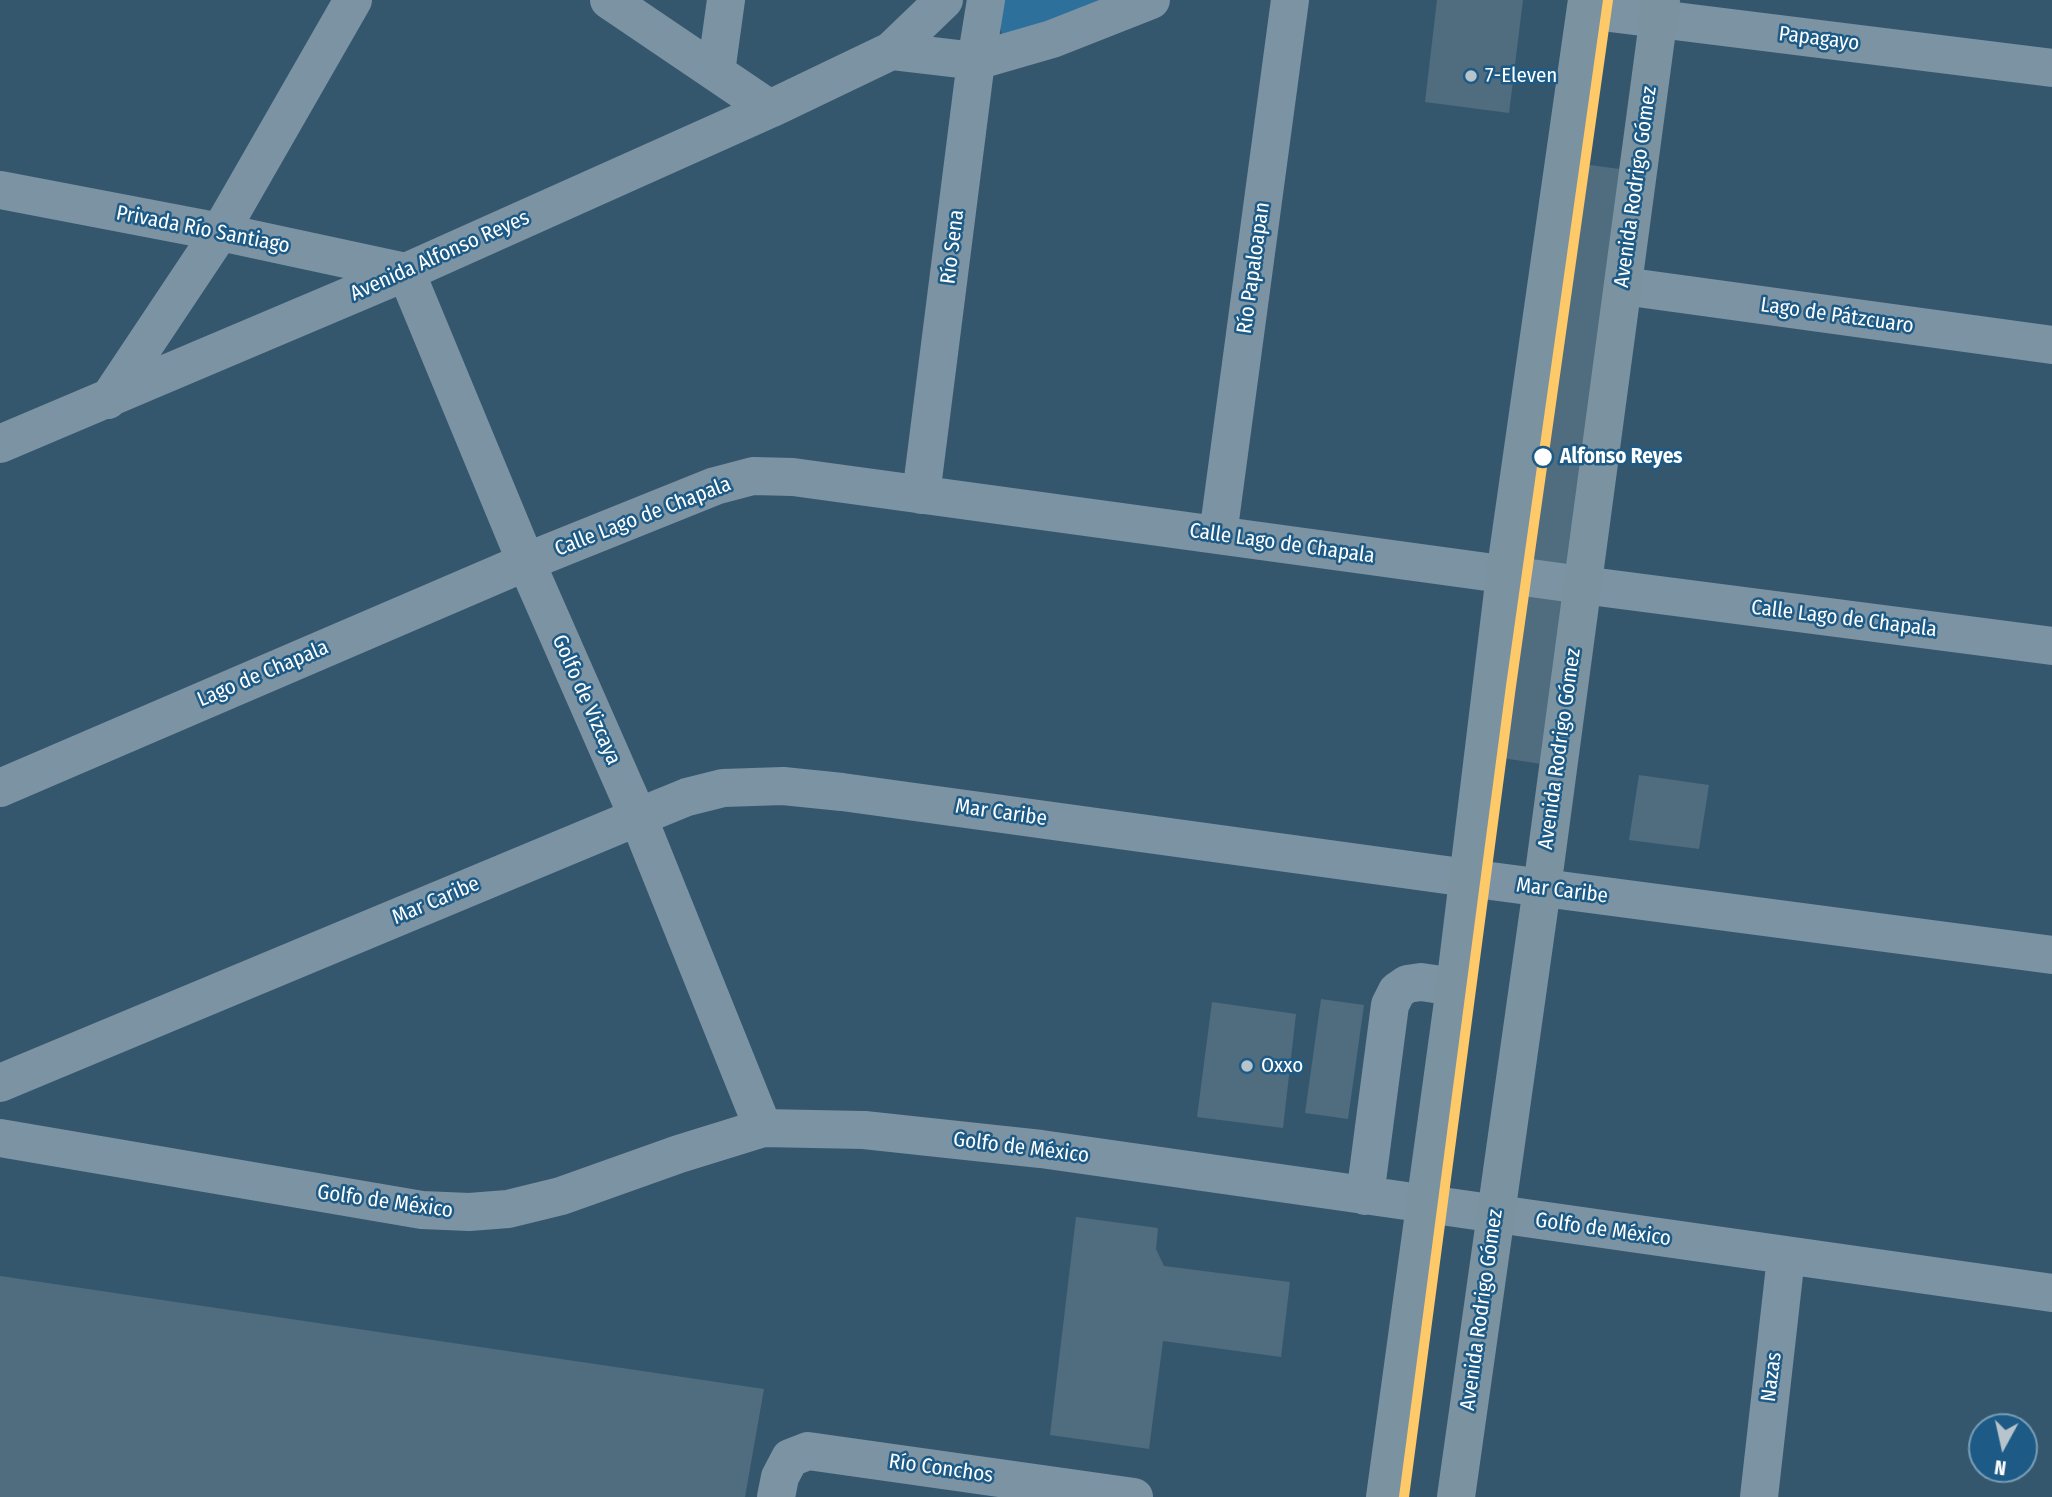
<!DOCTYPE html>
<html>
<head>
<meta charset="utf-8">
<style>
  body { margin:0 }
  #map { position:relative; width:2052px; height:1497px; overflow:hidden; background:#35576e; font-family:"Fira Sans Condensed",sans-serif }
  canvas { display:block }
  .north { position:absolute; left:1968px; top:1413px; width:70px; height:70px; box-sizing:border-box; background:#1d5b86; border:2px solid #779db6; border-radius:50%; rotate:188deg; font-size:19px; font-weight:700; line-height:28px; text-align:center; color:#fff }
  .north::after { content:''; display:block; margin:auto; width:24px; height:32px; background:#b8c4cc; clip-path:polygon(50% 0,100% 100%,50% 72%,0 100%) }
</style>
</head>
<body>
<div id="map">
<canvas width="2052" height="1497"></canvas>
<div class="north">N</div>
</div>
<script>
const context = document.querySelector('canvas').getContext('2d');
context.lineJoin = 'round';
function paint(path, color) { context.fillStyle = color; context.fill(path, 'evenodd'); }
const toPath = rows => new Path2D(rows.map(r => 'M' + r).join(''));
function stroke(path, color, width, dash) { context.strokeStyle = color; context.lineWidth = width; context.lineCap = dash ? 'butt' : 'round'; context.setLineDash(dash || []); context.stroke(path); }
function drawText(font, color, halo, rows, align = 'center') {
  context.font = font + ' "Fira Sans Condensed",sans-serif'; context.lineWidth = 5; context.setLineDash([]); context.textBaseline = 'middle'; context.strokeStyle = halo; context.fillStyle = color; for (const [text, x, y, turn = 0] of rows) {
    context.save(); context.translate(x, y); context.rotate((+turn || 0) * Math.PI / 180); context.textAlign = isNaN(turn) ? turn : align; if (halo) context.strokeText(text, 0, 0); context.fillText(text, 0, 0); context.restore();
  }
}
const green = toPath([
  [1003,0,1129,0,1003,43,998,11]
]);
const building = toPath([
  [1437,0,1523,0,1509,113,1425,102],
  [1561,161,1634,171,1542,764,1482,755],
  [1639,775,1709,785,1699,849,1629,840],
  [1321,999,1364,1005,1348,1119,1305,1113],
  [1212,1002,1296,1014,1283,1128,1197,1117],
  [1076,1217,1158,1228,1156,1249,1164,1266,1290,1282,1281,1357,1163,1341,1149,1449,1050,1435],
  [0,1276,764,1389,745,1497,0,1497]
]);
const minor = toPath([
  [609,0,770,109],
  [1586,10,2052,68],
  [891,51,976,61,1052,39,1151,0],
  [716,72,726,0],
  [0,190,220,232,406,272,526,562,638,817,763,1128],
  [1623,286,2052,345],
  [108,400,220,232,353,0],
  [0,444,406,272,770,109,891,51,944,0],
  [921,495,976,61,986,0],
  [1218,535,1290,0],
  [0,788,526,562,715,486,753,476,793,477,1582,585,2052,646],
  [0,1083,638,817,687,797,723,788,783,786,842,792,1468,878,2052,955],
  [0,1138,422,1210,469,1212,508,1209,561,1196,679,1154,763,1128,864,1130,1041,1149,2052,1293],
  [1365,1196,1390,1005,1397,991,1407,984,1421,982,1455,987],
  [776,1497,780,1477,790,1458,808,1451,1134,1497],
  [1759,1497,1786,1257]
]);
const major = toPath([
  [1385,1497,1455,987,1505,575,1587,0],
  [1456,1497,1542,888,1661,0]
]);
const metro1 = toPath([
  [1404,1497,1511,686,1608,0]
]);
const markers = [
  [1471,76,7,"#b8c4cc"],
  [1543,457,10,"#fff"],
  [1247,1066,7,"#b8c4cc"]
];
const streetNames = [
  ["Papagayo",1819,39,7],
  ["Avenida Rodrigo Gómez",1636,187,-82],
  ["Privada Río Santiago",203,230,11],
  ["Río Sena",953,247,-83],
  ["Avenida Alfonso Reyes",440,256,-24],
  ["Río Papaloapan",1254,268,-82],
  ["Lago de Pátzcuaro",1837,316,8],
  ["Calle Lago de Chapala",643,517,-21],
  ["Calle Lago de Chapala",1282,544,8],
  ["Calle Lago de Chapala",1844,619,7],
  ["Lago de Chapala",263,674,-23],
  ["Golfo de Vizcaya",586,700,66],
  ["Avenida Rodrigo Gómez",1560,749,-82],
  ["Mar Caribe",1001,813,8],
  ["Mar Caribe",1562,891,7],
  ["Mar Caribe",436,901,-23],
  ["Golfo de México",1021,1148,7],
  ["Golfo de México",385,1202,8],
  ["Golfo de México",1603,1230,8],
  ["Avenida Rodrigo Gómez",1482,1310,-82],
  ["Nazas",1772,1377,-83],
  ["Río Conchos",941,1469,8]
];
const poiNames = [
  ["7-Eleven",1485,76],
  ["Oxxo",1261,1066]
];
const stopNames = [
  ["Alfonso Reyes",1560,457]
];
paint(green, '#2e709c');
paint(building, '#506c7f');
stroke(minor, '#7c93a4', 38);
stroke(major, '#7b92a1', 38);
stroke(metro1, '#fec968', 10);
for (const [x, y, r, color] of markers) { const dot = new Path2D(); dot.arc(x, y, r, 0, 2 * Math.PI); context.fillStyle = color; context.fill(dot); stroke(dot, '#1d5b86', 2.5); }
drawText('21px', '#fff', '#1d5b86', streetNames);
drawText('21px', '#fff', '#1d5b86', poiNames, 'left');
drawText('bold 21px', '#fff', '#1d5b86', stopNames, 'left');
</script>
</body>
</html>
